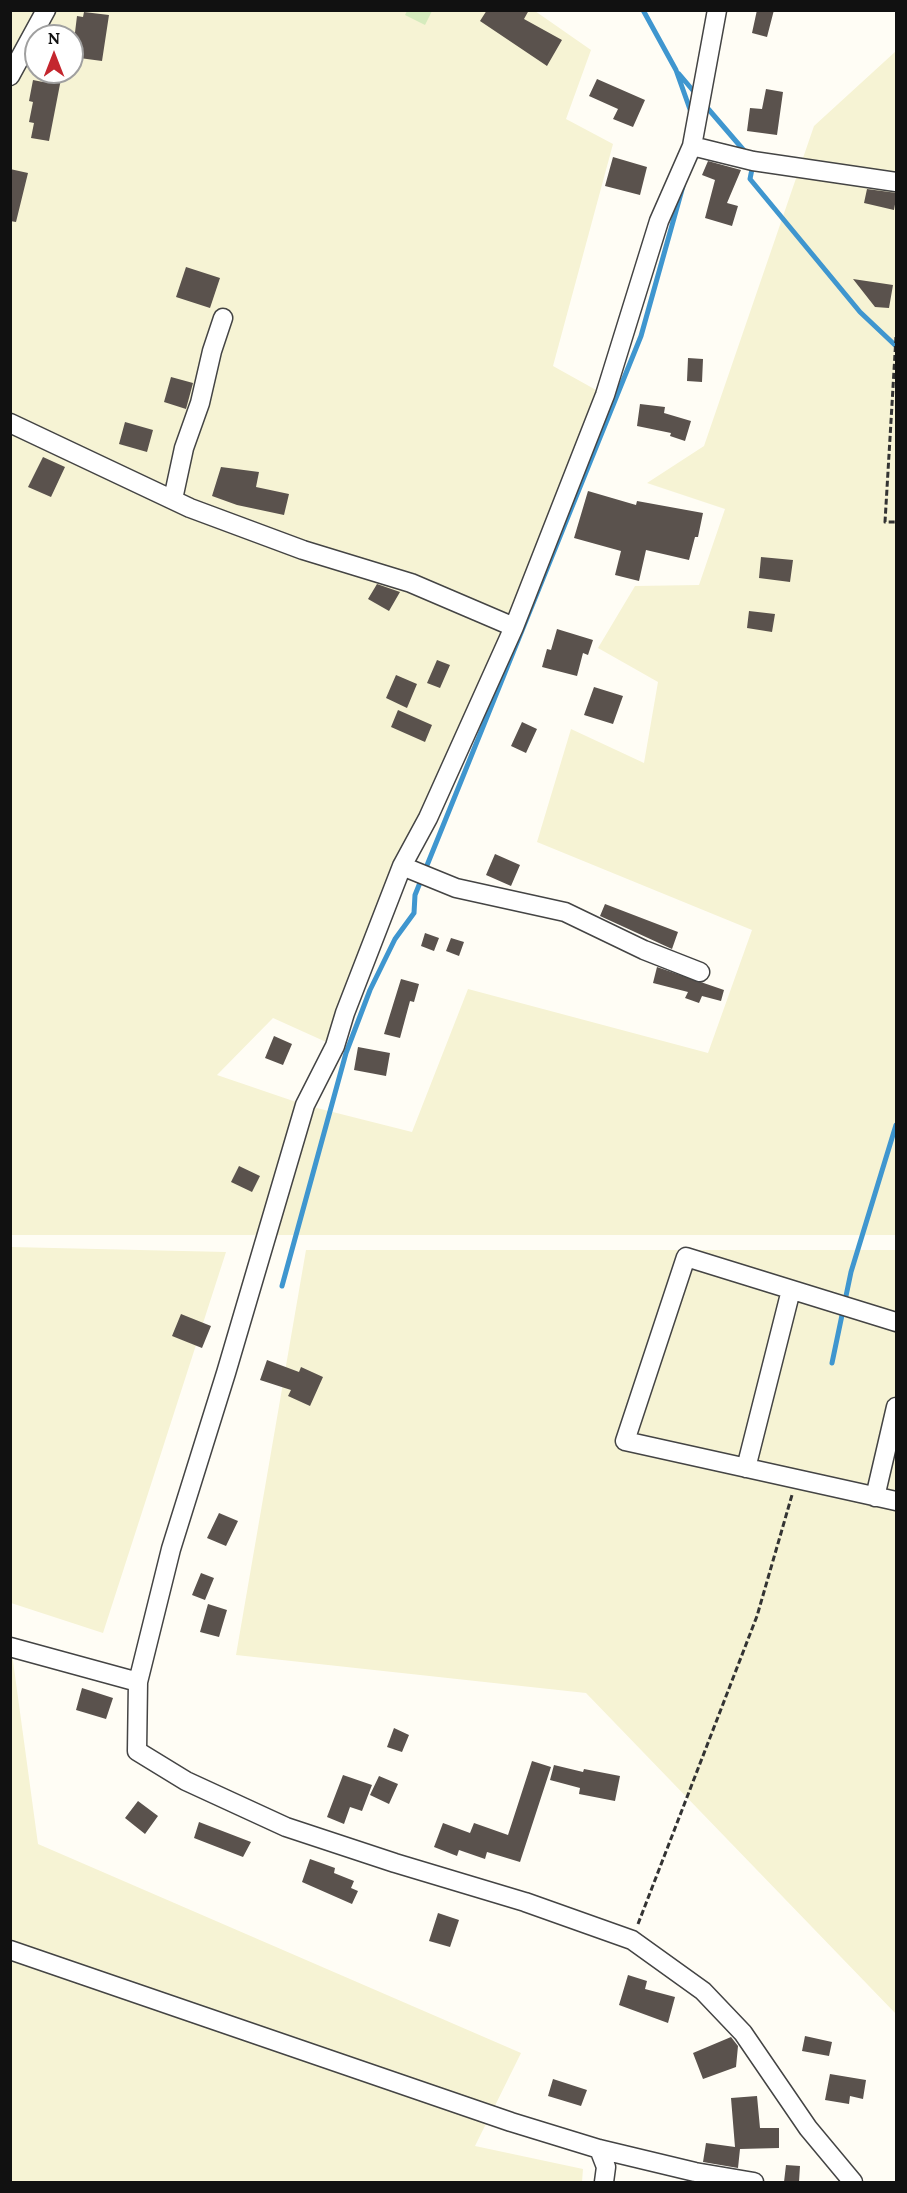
<!DOCTYPE html>
<html>
<head>
<meta charset="utf-8">
<style>
  body { margin:0 }
  #map { position:relative; width:907px; height:2193px; overflow:hidden; background:#fffdf5; font-family:Lora,serif }
  canvas { display:block }
  .frame { position:absolute; inset:0; border:12px solid #111; pointer-events:none }
  .north { position:absolute; left:24px; top:24px; width:60px; height:60px; box-sizing:border-box; background:#fff; border:2px solid #a0a0a0; border-radius:50%; rotate:0deg; font-size:16px; font-weight:700; line-height:24px; text-align:center; color:#111 }
  .north::after { content:''; display:block; margin:auto; width:21px; height:27px; background:#c4262e; clip-path:polygon(50% 0,100% 100%,50% 72%,0 100%) }
</style>
</head>
<body>
<div id="map">
<canvas width="907" height="2193"></canvas>
<div class="frame"></div>
<div class="north">N</div>
</div>
<script>
const context = document.querySelector('canvas').getContext('2d');
context.lineJoin = 'round';
function paint(path, color) { context.fillStyle = color; context.fill(path, 'evenodd'); }
const toPath = rows => new Path2D(rows.map(r => 'M' + r).join(''));
function stroke(path, color, width, dash) { context.strokeStyle = color; context.lineWidth = width; context.lineCap = dash ? 'butt' : 'round'; context.setLineDash(dash || []); context.stroke(path); }
const farmland = toPath([
  [10,11,535,11,591,50,566,119,613,144,553,366,605,395,335,1046,273,1018,217,1075,305,1105,412,1132,468,989,708,1053,752,930,537,842,571,729,644,763,658,682,598,648,635,586,699,585,725,509,647,483,704,446,814,126,896,51,896,1235,11,1235],
  [36,36,72,36,72,72,36,72],
  [11,1247,226,1252,103,1633,11,1603],
  [306,1250,896,1250,896,2014,586,1693,236,1655],
  [10,1639,38,1844,521,2053,475,2146,583,2169,582,2182,11,2182]
]);
const green = toPath([
  [407,11,407,10,432,11,425,25,405,15]
]);
const stream = toPath([
  [643,10,676,70,692,115],
  [679,74,696,94],
  [704,104,747,154],
  [753,164,750,179,860,312,896,346],
  [282,1286,346,1053,370,990,395,939,414,913,415,895,641,336,683,186],
  [832,1363,851,1272,896,1125]
]);
const building = toPath([
  [487,10,529,10,524,19,562,40,547,66,480,21],
  [757,10,774,10,767,37,752,33],
  [84,12,109,15,102,61,72,57,77,16,83,17],
  [44,75,61,79,49,141,31,138,34,123,29,122,33,102,29,101,33,80,43,82],
  [597,79,645,100,633,127,613,119,618,109,589,96],
  [766,89,783,92,777,135,747,131,750,108,762,109],
  [613,157,647,167,640,195,605,186],
  [708,161,741,170,727,203,738,206,732,226,705,218,715,180,702,175],
  [10,169,28,173,16,222,10,221],
  [867,189,897,193,894,210,864,203],
  [186,267,220,278,210,308,176,297],
  [853,279,893,285,889,308,875,307],
  [688,358,703,359,702,382,687,381],
  [171,377,193,383,186,409,164,402],
  [640,404,665,407,664,413,691,421,685,441,670,436,671,433,637,426],
  [125,422,153,430,147,452,119,444],
  [43,457,65,467,51,497,28,487],
  [221,467,259,472,256,487,289,494,284,515,237,505,212,496],
  [588,491,636,505,637,501,703,513,698,537,695,537,689,560,646,550,639,581,615,575,621,551,574,538],
  [761,557,793,560,790,582,759,578],
  [377,584,400,592,389,611,368,599],
  [749,611,775,614,772,632,747,628],
  [557,629,593,640,588,655,583,653,577,676,542,667,547,649,551,650],
  [437,660,450,665,440,688,427,683],
  [396,675,417,684,407,708,386,698],
  [594,687,623,696,613,724,584,715],
  [398,710,432,725,425,742,391,727],
  [522,722,537,729,526,753,511,746],
  [495,854,520,865,511,886,486,875],
  [605,904,678,932,672,949,600,916],
  [425,933,439,938,434,951,421,946],
  [451,938,464,942,459,956,446,951],
  [657,967,724,990,721,1001,702,996,699,1003,685,998,688,992,653,983],
  [401,979,419,984,414,1002,410,1001,400,1038,384,1034],
  [274,1036,292,1044,283,1065,265,1058],
  [358,1047,390,1053,386,1076,354,1070],
  [239,1166,260,1176,252,1192,231,1182],
  [181,1314,211,1326,202,1348,172,1336],
  [267,1360,299,1372,301,1367,323,1377,310,1406,288,1396,291,1390,260,1380],
  [219,1513,238,1521,226,1546,207,1538],
  [201,1573,214,1578,205,1600,192,1595],
  [208,1604,227,1610,219,1637,200,1632],
  [82,1688,113,1698,106,1719,76,1710],
  [394,1728,409,1735,402,1752,387,1747],
  [532,1761,551,1767,520,1862,487,1852,485,1859,459,1850,457,1856,434,1847,443,1823,470,1833,474,1823,508,1835],
  [554,1765,583,1772,584,1769,620,1776,615,1801,579,1794,580,1788,550,1780],
  [343,1775,372,1785,362,1811,350,1807,344,1824,327,1817],
  [379,1776,398,1784,389,1804,370,1795],
  [138,1801,158,1816,145,1834,125,1818],
  [199,1822,251,1842,243,1857,194,1838],
  [310,1859,335,1868,334,1873,354,1881,351,1888,358,1891,352,1904,302,1882],
  [438,1913,459,1920,450,1947,429,1941],
  [628,1975,647,1981,645,1989,675,1997,668,2023,619,2005],
  [805,2036,832,2042,829,2056,802,2051],
  [731,2037,738,2046,736,2067,703,2079,693,2053],
  [830,2074,866,2080,863,2099,850,2096,849,2104,825,2100],
  [553,2079,587,2090,581,2106,548,2096],
  [757,2096,760,2128,779,2128,779,2148,740,2149,738,2168,703,2162,706,2143,735,2147,731,2098],
  [786,2165,800,2166,799,2182,784,2182]
]);
const path = toPath([
  [896,337,885,522,896,522],
  [638,1924,757,1616,792,1495]
]);
const minor = toPath([
  [717,10,692,146,659,221,605,395,514,627,428,818,402,866,345,1013,335,1046,305,1105,226,1373,171,1549,138,1682,137,1751,186,1781,286,1827,395,1863,525,1902,632,1940,703,1991,743,2033,808,2128,853,2182],
  [10,76,46,10],
  [692,146,753,161,896,182],
  [10,423,190,508,303,550,411,583,514,627],
  [173,499,184,448,200,403,212,351,223,318],
  [402,866,456,888,565,912,644,950,700,972],
  [896,1322,686,1257,625,1441,896,1501],
  [746,1468,791,1290],
  [875,1497,896,1407],
  [10,1647,138,1682],
  [10,1950,511,2122,599,2149,695,2172,754,2182],
  [599,2149,606,2167,604,2182]
]);
paint(farmland, '#f6f3d4');
paint(green, '#d5ebbd');
stroke(stream, '#3f96cf', 5);
paint(building, '#5a524d');
stroke(minor, '#444', 21);
stroke(path, '#333', 3, [6, 3]);
stroke(minor, '#fff', 18);
</script>
</body>
</html>
